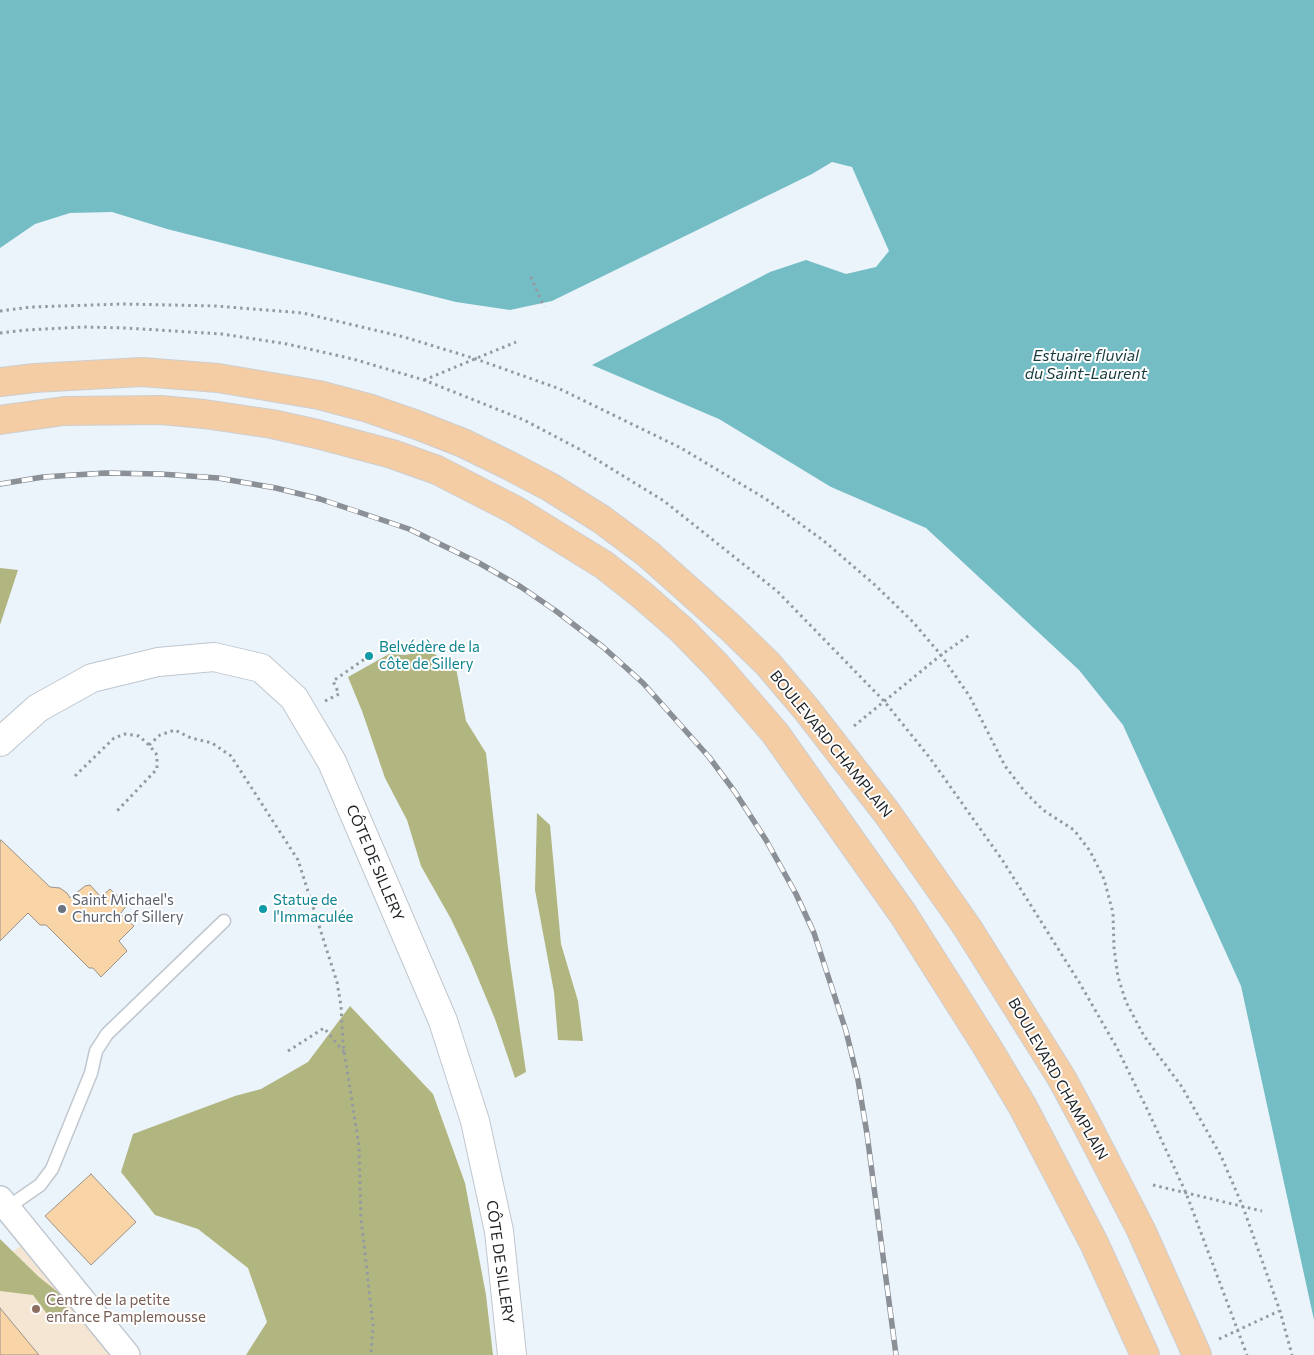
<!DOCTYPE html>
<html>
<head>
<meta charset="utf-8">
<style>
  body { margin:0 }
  canvas { display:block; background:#ebf3fb }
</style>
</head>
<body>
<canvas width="1314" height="1355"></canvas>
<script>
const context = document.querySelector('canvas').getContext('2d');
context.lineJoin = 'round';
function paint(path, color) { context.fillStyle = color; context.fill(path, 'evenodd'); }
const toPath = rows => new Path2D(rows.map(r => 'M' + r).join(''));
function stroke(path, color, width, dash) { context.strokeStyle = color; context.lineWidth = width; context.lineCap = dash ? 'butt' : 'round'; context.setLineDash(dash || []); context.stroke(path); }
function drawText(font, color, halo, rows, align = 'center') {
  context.font = font + ' Commissioner,sans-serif'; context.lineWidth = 4; context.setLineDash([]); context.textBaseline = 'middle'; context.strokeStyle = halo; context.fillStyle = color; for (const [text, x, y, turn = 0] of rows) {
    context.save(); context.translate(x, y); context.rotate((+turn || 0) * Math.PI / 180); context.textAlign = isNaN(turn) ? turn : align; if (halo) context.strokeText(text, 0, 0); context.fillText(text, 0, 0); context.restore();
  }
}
const education = toPath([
  [20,1246,111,1355,0,1355,0,1262]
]);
const forest = toPath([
  [0,568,18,570,0,625],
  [428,650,456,668,466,721,486,753,508,948,526,1072,515,1078,495,1019,470,959,451,919,421,866,407,820,385,778,362,711,348,677,389,654,405,655],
  [537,813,550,825,561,944,578,1001,583,1041,558,1040,554,992,535,890],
  [350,1006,433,1094,465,1183,486,1295,493,1355,246,1355,267,1322,248,1268,198,1229,155,1215,121,1172,133,1134,235,1096,261,1089,308,1062],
  [0,1239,39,1277,59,1293,72,1319,53,1322,33,1295,0,1291]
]);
const water = toPath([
  [0,0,1314,0,1314,1320,1241,986,1123,725,1079,670,926,528,831,487,719,419,592,365,770,272,806,260,846,274,876,267,889,251,852,167,832,162,812,174,552,301,510,310,456,302,167,229,112,212,70,213,35,224,0,248]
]);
const building = toPath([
  [1,840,50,887,60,888,67,893,70,898,85,886,90,885,101,897,110,889,127,905,120,914,134,926,119,941,127,951,101,977,93,968,89,968,46,925,40,925,28,913,0,941,0,842,1,840],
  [91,1174,136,1222,91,1265,45,1216,91,1174],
  [0,1308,39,1355,0,1355,0,1308]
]);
const path = toPath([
  [531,277,544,307],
  [0,311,31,307,123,304,216,306,303,313,404,337,476,359,560,389,681,448,766,499,824,541,875,585,913,622,941,655,970,697,1005,766,1025,792,1043,810,1074,830,1090,851,1104,879,1113,913,1114,948,1118,977,1126,1002,1144,1036,1182,1087,1221,1156,1243,1207,1280,1311,1292,1355],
  [0,333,26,330,84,327,126,328,222,334,287,344,353,359,424,380,524,420,581,450,664,501,777,591,884,701,930,758,1003,861,1079,982,1117,1048,1148,1111,1186,1193,1247,1355],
  [424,380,516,342],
  [325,701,339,694,333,681,369,656],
  [854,726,941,655,971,634],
  [149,745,160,735,175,730,191,738,212,743,231,756,298,860,337,982,341,1006,343,1044,359,1146,361,1218,373,1325,371,1355],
  [75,776,114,738,125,734,139,736,149,745,157,755,157,769,117,811],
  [288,1051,324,1028,344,1052],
  [1153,1185,1262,1211],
  [1219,1339,1279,1311]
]);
const service = toPath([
  [4,1210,40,1185,52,1169,91,1073,96,1051,107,1034,224,921]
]);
const minor = toPath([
  [0,1199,127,1355]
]);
const tertiary = toPath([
  [0,742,38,708,92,678,158,662,214,657,261,668,294,698,332,762,443,1021,475,1121,499,1231,512,1355]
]);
const primary = toPath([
  [0,382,35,378,142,372,218,378,319,395,368,408,417,425,463,443,508,465,550,487,601,519,648,554,731,628,768,664,807,710,887,813,967,927,1061,1077,1088,1127,1141,1230,1197,1355],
  [0,420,64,411,161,410,204,414,272,424,317,434,392,454,437,470,515,510,604,565,642,595,682,630,717,666,775,733,903,914,986,1045,1023,1107,1094,1243,1145,1355]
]);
const rail = toPath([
  [0,484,43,477,105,473,160,474,218,478,276,488,320,499,409,529,479,563,521,587,556,611,603,647,643,683,709,757,735,792,766,840,796,894,814,933,846,1031,858,1080,867,1134,896,1355]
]);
const markers = [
  [369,656,5,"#0f9aa8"],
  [62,909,5,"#6b7280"],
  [263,909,5,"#0f9aa8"],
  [36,1309,5,"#8d6e63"]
];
const cultureNames = [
  ["Belvédère de la",379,647],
  ["côte de Sillery",379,664],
  ["Statue de",273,900],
  ["l'Immaculée",273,917]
];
const streetNames = [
  ["BOULEVARD CHAMPLAIN",831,744,51],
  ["CÔTE DE SILLERY",375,863,67],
  ["BOULEVARD CHAMPLAIN",1058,1079,60],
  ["CÔTE DE SILLERY",500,1262,82]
];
const worshipNames = [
  ["Saint Michael's",72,900],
  ["Church of Sillery",72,917]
];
const educationNames = [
  ["Centre de la petite",46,1300],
  ["enfance Pamplemousse",46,1317]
];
const waterNames = [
  ["Estuaire fluvial",1086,356],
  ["du Saint-Laurent",1086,374]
];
paint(education, '#f4e6d3');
paint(forest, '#b1b680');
paint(water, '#75bdc5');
paint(building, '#f9d4a6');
stroke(building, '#99938c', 1);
stroke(service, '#c0c7ce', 15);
stroke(minor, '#c0c7ce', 28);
stroke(tertiary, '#c0c7ce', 30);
stroke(primary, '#cececf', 30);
stroke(path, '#949aa0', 3, [2.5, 4]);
stroke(service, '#fff', 12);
stroke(minor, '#fff', 25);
stroke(tertiary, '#fff', 28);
stroke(primary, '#f4cda4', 28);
stroke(rail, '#8b9096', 5.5);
stroke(rail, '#fff', 4, [11]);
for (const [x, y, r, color] of markers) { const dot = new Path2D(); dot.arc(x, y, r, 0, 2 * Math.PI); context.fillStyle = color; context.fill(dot); stroke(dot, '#fff', 2); }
drawText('15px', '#0d838f', '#fff', cultureNames, 'left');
drawText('15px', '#1e2124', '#fff', streetNames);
drawText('15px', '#5b616d', '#fff', worshipNames, 'left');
drawText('15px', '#785e54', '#fff', educationNames, 'left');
drawText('italic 16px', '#173a3e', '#fff', waterNames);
</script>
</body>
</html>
